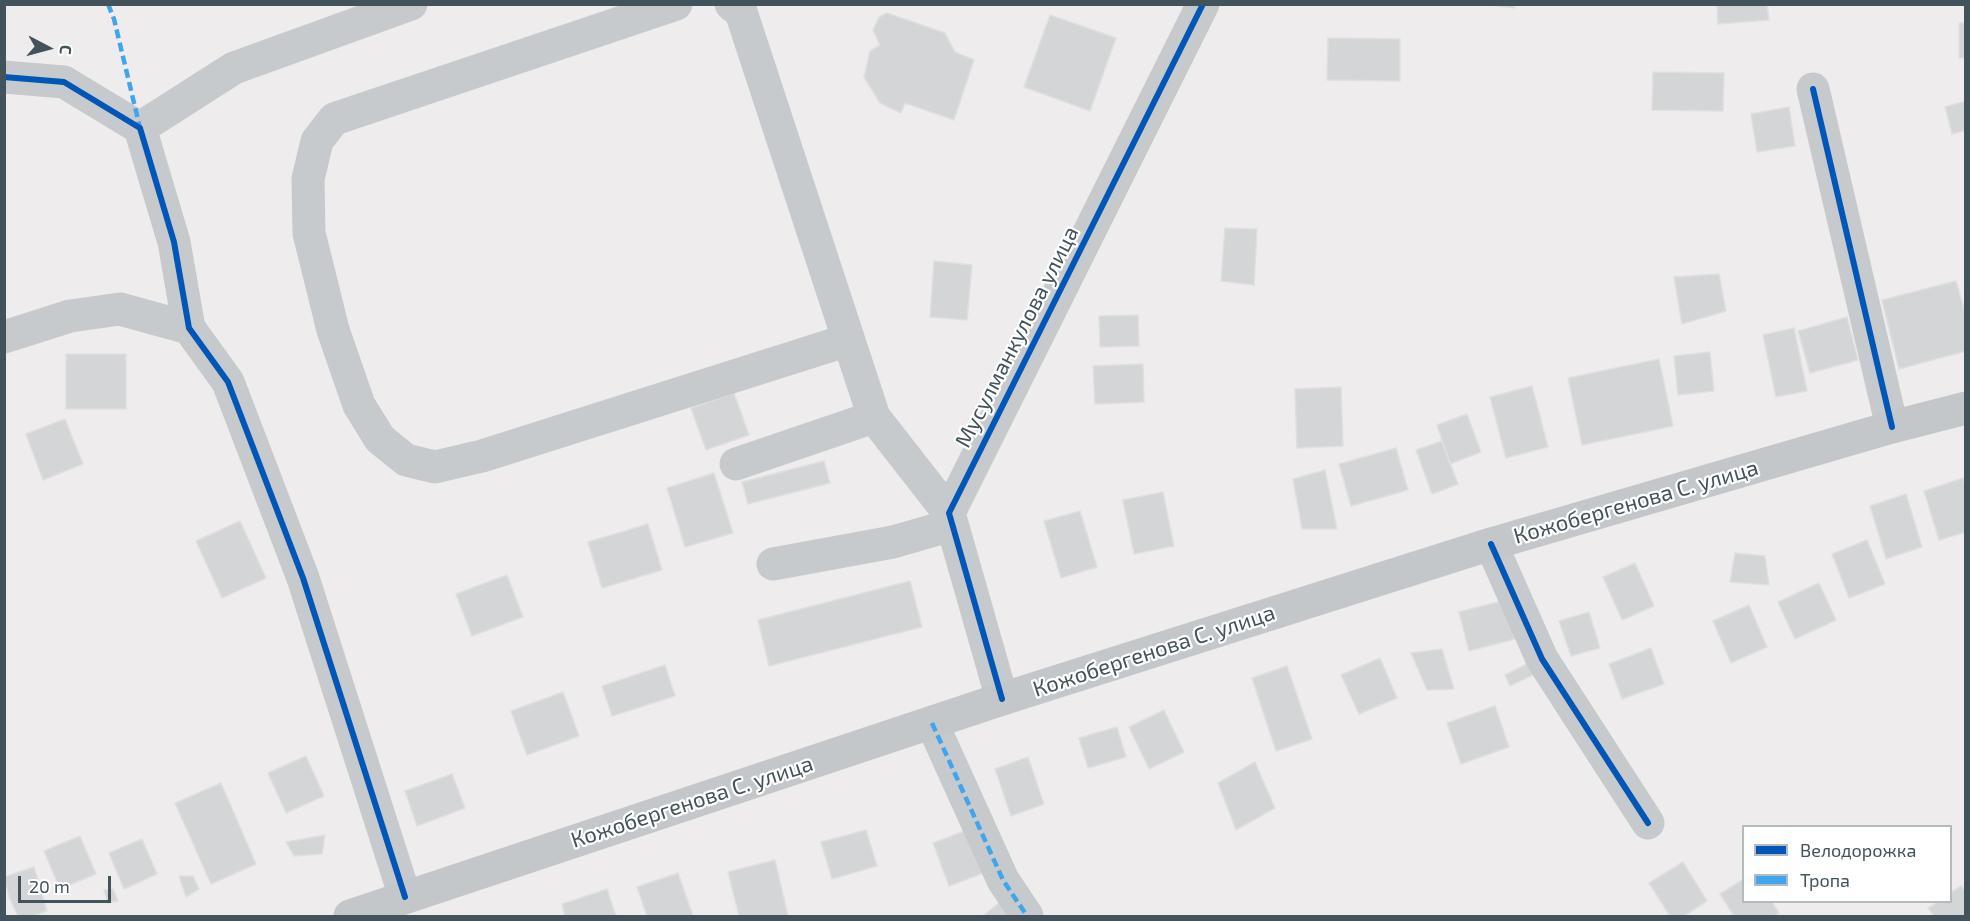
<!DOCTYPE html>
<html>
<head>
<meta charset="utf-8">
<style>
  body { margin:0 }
  #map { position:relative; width:1970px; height:921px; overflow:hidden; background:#eeeced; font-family:"Exo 2",sans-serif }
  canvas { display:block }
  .frame { position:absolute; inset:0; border:6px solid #43535b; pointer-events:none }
  .legend { position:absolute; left:1742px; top:825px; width:210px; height:78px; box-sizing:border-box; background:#fff; border:2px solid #b4babd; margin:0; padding:8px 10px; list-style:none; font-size:18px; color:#43535b }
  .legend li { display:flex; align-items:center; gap:12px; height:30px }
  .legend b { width:30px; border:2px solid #b4babd }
  .north { position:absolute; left:18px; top:18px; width:60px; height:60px; -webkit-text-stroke:4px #fff; paint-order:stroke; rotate:96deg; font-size:16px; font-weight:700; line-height:24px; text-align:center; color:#43535b }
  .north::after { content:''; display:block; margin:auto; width:21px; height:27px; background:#43535b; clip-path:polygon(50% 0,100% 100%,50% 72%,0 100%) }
  .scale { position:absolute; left:18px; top:876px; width:93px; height:27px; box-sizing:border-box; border:3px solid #43535b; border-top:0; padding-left:8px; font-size:18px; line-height:21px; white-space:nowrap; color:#43535b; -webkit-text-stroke:4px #fff; paint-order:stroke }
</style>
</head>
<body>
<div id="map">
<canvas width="1970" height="921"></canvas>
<div class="frame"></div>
<ul class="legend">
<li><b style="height:8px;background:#0057b8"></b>Велодорожка</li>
<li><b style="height:8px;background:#3fa5ed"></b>Тропа</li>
</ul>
<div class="north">С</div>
<div class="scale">20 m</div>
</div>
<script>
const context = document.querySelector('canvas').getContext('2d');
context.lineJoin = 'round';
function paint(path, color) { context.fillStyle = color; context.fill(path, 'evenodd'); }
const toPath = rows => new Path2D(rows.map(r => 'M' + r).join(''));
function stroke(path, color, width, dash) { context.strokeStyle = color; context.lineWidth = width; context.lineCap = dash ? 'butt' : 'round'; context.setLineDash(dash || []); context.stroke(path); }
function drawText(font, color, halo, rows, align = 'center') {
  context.font = font + ' "Exo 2",sans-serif'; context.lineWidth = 4.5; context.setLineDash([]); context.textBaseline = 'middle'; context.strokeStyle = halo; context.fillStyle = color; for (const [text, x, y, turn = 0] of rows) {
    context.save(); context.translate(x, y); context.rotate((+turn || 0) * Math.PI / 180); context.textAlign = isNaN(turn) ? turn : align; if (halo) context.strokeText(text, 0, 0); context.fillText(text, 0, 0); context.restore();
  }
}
const building = toPath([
  [1482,4,1514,4,1514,8,1482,4],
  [1717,4,1767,4,1769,20,1718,24,1717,4],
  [887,13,945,33,955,52,974,60,954,120,905,103,901,113,880,103,864,77,870,51,880,45,873,30,879,17,887,13],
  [1050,15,1116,38,1090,111,1024,87,1050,15],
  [1959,23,1966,23,1966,58,1959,58,1959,23],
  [1328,38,1400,39,1400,81,1327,80,1328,38],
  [1653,72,1724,73,1723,111,1652,110,1653,72],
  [1966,101,1966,130,1952,134,1945,107,1966,101],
  [1789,107,1795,146,1757,152,1751,114,1789,107],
  [1225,228,1257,229,1254,285,1221,281,1225,228],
  [934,261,972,265,967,320,930,317,934,261],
  [1719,274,1726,311,1682,324,1674,277,1719,274],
  [1956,281,1966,316,1966,351,1899,369,1882,300,1956,281],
  [1138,315,1139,346,1100,347,1099,316,1138,315],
  [1847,317,1858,360,1810,373,1798,331,1847,317],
  [1794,328,1807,391,1776,397,1763,335,1794,328],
  [1710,352,1714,391,1678,395,1674,356,1710,352],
  [66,354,126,354,126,409,66,409,66,354],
  [1659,359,1673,426,1582,445,1568,378,1659,359],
  [1143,364,1144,402,1095,404,1093,366,1143,364],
  [1532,386,1548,447,1506,458,1490,397,1532,386],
  [1341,387,1343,446,1297,448,1295,389,1341,387],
  [734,393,749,435,706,450,691,408,734,393],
  [1467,414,1481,452,1450,464,1437,425,1467,414],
  [65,419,83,464,43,480,26,434,65,419],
  [1442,441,1458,484,1432,494,1416,450,1442,441],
  [1396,448,1408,490,1351,506,1339,464,1396,448],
  [824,461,830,483,748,504,742,482,824,461],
  [1325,470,1337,529,1302,529,1293,479,1325,470],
  [714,473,733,533,685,547,667,488,714,473],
  [1963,478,1966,488,1966,532,1939,540,1924,491,1963,478],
  [1163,492,1174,546,1134,554,1123,500,1163,492],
  [1906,494,1922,547,1886,559,1870,506,1906,494],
  [1080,511,1097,567,1061,578,1044,521,1080,511],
  [240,521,266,578,222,598,196,541,240,521],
  [648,524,662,570,602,588,588,542,648,524],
  [1867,540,1885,584,1849,598,1832,554,1867,540],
  [1735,553,1765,556,1769,585,1730,582,1735,553],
  [1635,563,1654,606,1622,620,1603,577,1635,563],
  [507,575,523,617,472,636,456,594,507,575],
  [910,581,922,627,769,666,758,620,910,581],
  [1819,583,1836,620,1795,639,1778,602,1819,583],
  [1505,600,1515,639,1469,651,1459,612,1505,600],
  [1749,605,1767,647,1731,663,1713,621,1749,605],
  [1589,612,1600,648,1571,656,1559,621,1589,612],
  [1651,648,1664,684,1622,699,1609,664,1651,648],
  [1442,649,1454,689,1427,690,1411,653,1442,649],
  [1380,658,1397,698,1359,714,1341,675,1380,658],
  [1533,661,1539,672,1510,686,1505,675,1533,661],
  [665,665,675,696,612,716,602,686,665,665],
  [1287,666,1312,739,1276,751,1252,678,1287,666],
  [563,692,579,736,527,755,511,711,563,692],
  [1495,706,1509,747,1461,764,1447,723,1495,706],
  [1164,710,1184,752,1149,769,1129,727,1164,710],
  [1117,727,1126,757,1088,768,1079,738,1117,727],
  [306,756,324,796,286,813,268,773,306,756],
  [1028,757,1044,804,1011,816,995,769,1028,757],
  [1255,762,1275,808,1236,830,1218,783,1255,762],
  [452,774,465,808,417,826,405,791,452,774],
  [221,783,256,864,211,884,175,803,221,783],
  [978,826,994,869,949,886,933,843,978,826],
  [866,830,877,866,832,879,821,842,866,830],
  [325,835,322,854,294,856,286,842,325,835],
  [80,836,96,874,60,889,44,851,80,836],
  [142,839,157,874,124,889,109,853,142,839],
  [775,860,788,916,739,916,728,872,775,860],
  [1683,862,1707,901,1684,916,1670,916,1649,883,1683,862],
  [34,867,47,911,33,916,18,916,10,899,4,877,34,867],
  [678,873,693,916,647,916,637,887,678,873],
  [179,876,193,876,199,889,186,897,179,876],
  [1744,879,1744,902,1772,902,1779,913,1774,916,1734,916,1720,894,1744,879],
  [1961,886,1966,893,1966,916,1934,916,1928,908,1938,902,1950,902,1950,893,1961,886],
  [113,889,118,901,108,903,104,890,113,889],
  [607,889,616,916,565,916,562,904,607,889],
  [1000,902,1012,916,983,916,1000,902]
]);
const minor = toPath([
  [676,4,334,119,317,141,308,179,309,233,333,330,359,405,380,439,406,460,435,467,482,456,848,340],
  [731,4,741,12,874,417],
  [4,77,64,82,140,128,174,242,189,328,228,382,303,578,405,897],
  [1813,89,1892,427],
  [140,128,234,68,411,4],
  [4,337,70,316,120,309,189,328],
  [736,464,874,417,949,513],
  [1491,544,1542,659,1648,823],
  [773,564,893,542,952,525],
  [1002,699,949,513,1203,4],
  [932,723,1003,880,1027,916]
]);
const major = toPath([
  [350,916,1002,699,1491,544,1892,427,1966,408]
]);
const quiet = toPath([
  [108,4,114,19,140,128],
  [932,723,1003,880,1027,916]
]);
const cycleway = toPath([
  [4,77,64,82,140,128,174,242,189,328,228,382,303,578,405,897],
  [1813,89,1892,427],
  [1491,544,1542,659,1648,823],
  [1002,699,949,513,1203,4]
]);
const streetNames = [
  ["Мусулманкулова улица",1017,337,-63],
  ["Кожобергенова С. улица",1636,502,-16],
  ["Кожобергенова С. улица",1154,651,-18],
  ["Кожобергенова С. улица",692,802,-18]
];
paint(building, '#d4d5d6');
stroke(building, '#dfdfe0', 1.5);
stroke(minor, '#c6cacc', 33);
stroke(major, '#c3c7ca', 33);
stroke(quiet, '#3fa5ed', 4.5, [9, 4.5]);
stroke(cycleway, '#0057b8', 6);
drawText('22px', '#43535b', '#fff', streetNames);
</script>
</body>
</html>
